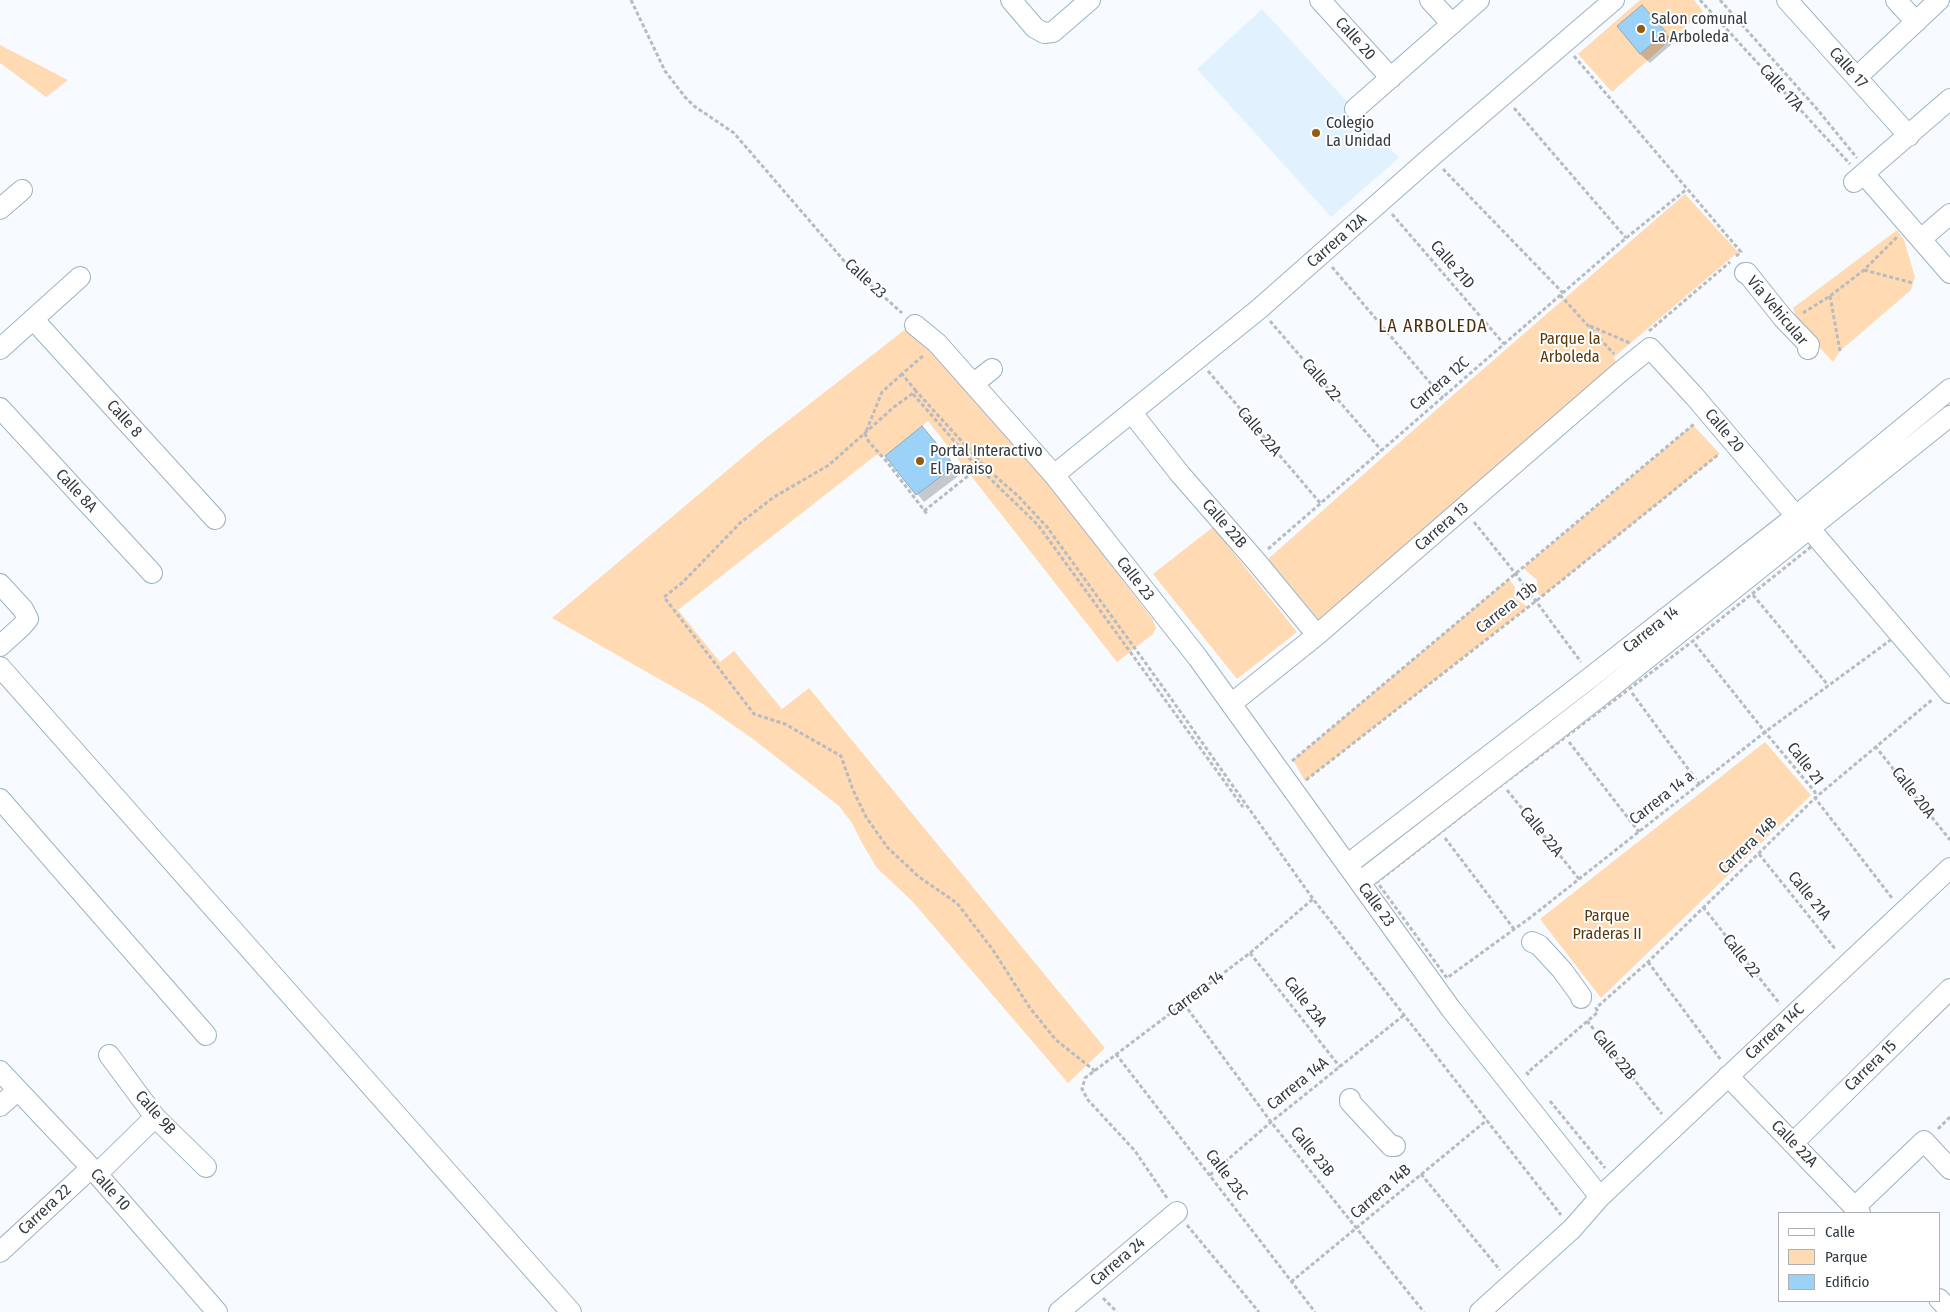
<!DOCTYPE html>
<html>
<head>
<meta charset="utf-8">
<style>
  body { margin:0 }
  #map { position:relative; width:1950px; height:1312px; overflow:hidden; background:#f7fbff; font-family:"Fira Sans Condensed",sans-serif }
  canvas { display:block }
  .legend { position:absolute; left:1778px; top:1212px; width:162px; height:90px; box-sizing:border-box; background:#fff; border:1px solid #adb1b3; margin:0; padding:6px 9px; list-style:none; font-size:15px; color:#333b41 }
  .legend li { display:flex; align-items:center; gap:10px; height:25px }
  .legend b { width:25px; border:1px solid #adb1b3 }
</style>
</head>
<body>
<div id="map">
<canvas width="1950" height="1312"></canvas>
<ul class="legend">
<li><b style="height:6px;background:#fff"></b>Calle</li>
<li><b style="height:14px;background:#ffdab2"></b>Parque</li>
<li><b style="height:14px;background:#9cd2f8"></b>Edificio</li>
</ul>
</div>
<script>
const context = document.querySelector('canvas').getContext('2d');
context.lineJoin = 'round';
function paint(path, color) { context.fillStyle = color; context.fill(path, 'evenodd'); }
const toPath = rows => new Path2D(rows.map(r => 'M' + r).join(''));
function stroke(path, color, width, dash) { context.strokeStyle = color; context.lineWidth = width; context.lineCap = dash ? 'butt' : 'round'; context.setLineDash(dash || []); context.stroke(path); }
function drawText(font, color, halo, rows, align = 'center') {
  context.font = font + ' "Fira Sans Condensed",sans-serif'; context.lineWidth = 4; context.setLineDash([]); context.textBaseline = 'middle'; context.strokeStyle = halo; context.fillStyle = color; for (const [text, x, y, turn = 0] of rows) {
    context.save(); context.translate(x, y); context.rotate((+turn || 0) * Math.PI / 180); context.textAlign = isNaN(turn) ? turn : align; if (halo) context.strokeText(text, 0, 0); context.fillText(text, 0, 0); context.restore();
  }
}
const built = toPath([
  [1262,9,1399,158,1331,217,1197,69]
]);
const green = toPath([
  [1640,0,1694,0,1703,11,1612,92,1578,54],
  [0,45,68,80,46,97,0,63],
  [1685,194,1738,252,1613,358,1618,364,1320,621,1268,559,1444,403],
  [1897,230,1904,240,1915,277,1911,290,1840,351,1833,362,1799,325,1793,308],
  [907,328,967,389,1045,478,1153,620,1156,628,1153,634,1117,662,928,421,885,456,876,455,678,610,720,662,734,651,782,709,809,688,1105,1048,1068,1083,913,902,877,868,862,843,852,823,839,806,753,739,703,704,552,618,762,441],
  [1693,425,1720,454,1541,597,1537,592,1537,580,1523,568],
  [1213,527,1297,632,1237,679,1153,574],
  [1509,579,1515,587,1514,594,1515,598,1528,607,1305,781,1293,760],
  [1765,742,1811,795,1601,998,1540,919]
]);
const shadow = toPath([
  [1651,16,1674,42,1650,63,1640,54],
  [922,427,961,474,924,502,887,456]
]);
const building = toPath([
  [1642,5,1666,32,1640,54,1617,26,1642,5],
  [922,426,955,466,916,495,885,456,922,426]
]);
const path = toPath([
  [631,0,665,71,685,97,694,106,734,133,845,262,902,313],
  [1700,0,1850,164],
  [1720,0,1817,109,1857,158],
  [1574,56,1741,252,1736,256],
  [1514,108,1626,238],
  [1443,169,1563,293],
  [1392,214,1504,344],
  [1332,267,1443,398],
  [1864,270,1913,283],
  [1560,295,1614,354],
  [1830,296,1840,351],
  [1803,313,1830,296,1864,270,1897,237],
  [1270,321,1382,451],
  [1590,326,1630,343],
  [1649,331,1730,262],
  [1208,371,1321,504],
  [902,374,882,392,865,434,869,442,887,462,927,514],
  [916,391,902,374,924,355],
  [913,394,970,459,1038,525,1243,807],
  [924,511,983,464],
  [1474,522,1515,573,1581,662],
  [1812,546,1892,639,1765,732,1531,917,1447,978,1377,882,1503,784,1693,641,1812,546],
  [1268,549,1626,238,1687,189],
  [1753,595,1828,685],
  [1695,644,1765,732,1815,792,1815,798,1892,898],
  [1632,693,1700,785],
  [1569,742,1639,832],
  [1875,746,1950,840],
  [1292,761,1694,424],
  [1306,780,1536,601,1719,454],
  [1507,790,1579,879],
  [1445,838,1514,929],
  [1759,854,1836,950],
  [1703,907,1780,1004],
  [1250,953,1340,1067],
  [1648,962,1721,1060],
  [1184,1004,1271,1122,1424,1312],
  [1587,1021,1662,1114],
  [1116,1054,1315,1312],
  [1095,1071,1056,1040,1030,1008,993,950,957,903,919,877,888,848,866,817,853,790,841,756,785,724,754,714,664,597,682,583,740,523,774,497,829,465,894,407,916,391,986,468,1018,496,1047,527,1160,683,1313,899,1561,1215],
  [1529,1075,1527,1073,1598,1012,1596,1008,1648,962,1815,798,1933,699],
  [1550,1101,1605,1168],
  [1938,1129,1950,1117],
  [1421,1174,1500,1270],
  [1210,1175,1271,1122,1404,1015],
  [1167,1198,1135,1151,1088,1100,1082,1089,1085,1078,1250,953,1313,899],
  [1187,1225,1259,1312],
  [1291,1282,1487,1120],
  [1103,1298,1117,1312]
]);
const minor = toPath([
  [1011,0,1035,28,1044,33,1053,32,1090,0],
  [1320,0,1391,78],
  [1430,0,1452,24],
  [1787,0,1909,136],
  [1896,0,1916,22],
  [1857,77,1939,0],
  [1355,109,1479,0],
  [1864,174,1950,273],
  [1854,182,1950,99],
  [0,209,22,190],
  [1921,239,1950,214],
  [1745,273,1747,273,1783,318,1809,345,1808,349],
  [33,319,215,519],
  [915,325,937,343,1054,475,1198,658,1451,1009,1600,1197],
  [0,349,80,277],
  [973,384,992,369],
  [0,408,152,573],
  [1132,413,1180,474,1255,560,1317,635],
  [1054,475,1259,309,1431,157,1614,0],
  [1810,529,1950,693],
  [0,584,23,609,28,619,22,626,0,646],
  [0,667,571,1312],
  [1231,704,1317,635,1619,373,1650,348,1695,397,1796,516],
  [0,799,206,1035],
  [1347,865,1591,677,1796,516,1950,389],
  [1360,882,1595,700,1950,416],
  [1532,942,1539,945,1562,970,1581,996,1581,998],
  [109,1055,155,1117,206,1167],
  [0,1071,97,1174,217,1312],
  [1728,1076,1860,1213],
  [1350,1099,1350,1102,1391,1146,1395,1146],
  [0,1106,18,1090],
  [1793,1143,1950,989],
  [97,1174,155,1117],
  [1855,1207,1924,1141,1950,1169],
  [0,1252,91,1168],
  [1939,1299,1950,1311],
  [1059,1312,1177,1212],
  [1480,1312,1572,1229,1600,1197,1950,868]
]);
const markers = [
  [1641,29,5,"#915c0f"],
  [1316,133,5,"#915c0f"],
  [920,461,5,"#915c0f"]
];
const poiNames = [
  ["Salon comunal",1651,20],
  ["La Arboleda",1651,38],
  ["Colegio",1326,124],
  ["La Unidad",1326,142],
  ["Portal Interactivo",930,452],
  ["El Paraiso",930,470]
];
const streetNames = [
  ["Calle 20",1355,39,48],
  ["Calle 17",1848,68,48],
  ["Calle 17A",1781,88,48],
  ["Carrera 12A",1337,241,-41],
  ["Calle 21D",1452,265,49],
  ["Calle 23",865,279,43],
  ["Vía Vehicular",1777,311,50],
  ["Calle 22",1321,380,49],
  ["Carrera 12C",1440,384,-41],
  ["Calle 8",124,419,48],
  ["Calle 20",1724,431,50],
  ["Calle 22A",1259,432,50],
  ["Calle 8A",76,491,47],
  ["Calle 22B",1224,524,49],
  ["Carrera 13",1442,527,-41],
  ["Calle 23",1135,579,52],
  ["Carrera 13b",1507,608,-38],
  ["Carrera 14",1651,630,-38],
  ["Calle 21",1805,764,52],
  ["Calle 20A",1913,793,52],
  ["Carrera 14 a",1662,798,-38],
  ["Calle 22A",1541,832,51],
  ["Carrera 14B",1748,846,-44],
  ["Calle 21A",1809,896,51],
  ["Calle 23",1376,905,54],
  ["Calle 22",1741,956,52],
  ["Carrera 14",1196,994,-37],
  ["Calle 23A",1305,1002,52],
  ["Carrera 14C",1775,1032,-43],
  ["Calle 22B",1614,1055,51],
  ["Carrera 15",1871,1066,-44],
  ["Carrera 14A",1298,1084,-39],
  ["Calle 9B",155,1113,49],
  ["Calle 22A",1794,1144,46],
  ["Calle 23B",1312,1152,51],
  ["Calle 23C",1226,1175,53],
  ["Calle 10",110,1190,48],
  ["Carrera 14B",1381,1192,-41],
  ["Carrera 22",45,1210,-43],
  ["Carrera 24",1118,1262,-40]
];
const parkNames = [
  ["Parque la",1570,340],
  ["Arboleda",1570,358],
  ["Parque",1607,917],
  ["Praderas II",1607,935]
];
const neighbourhoodNames = [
  ["LA ARBOLEDA",1433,327]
];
paint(built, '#e1f2fe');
paint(green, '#ffdab2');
paint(shadow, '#0003');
paint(building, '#9cd2f8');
stroke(building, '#92a7b5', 1);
stroke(minor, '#9db2c1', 22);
stroke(path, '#b7bcc1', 3, [4, 2.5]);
stroke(minor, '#fff', 20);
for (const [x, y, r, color] of markers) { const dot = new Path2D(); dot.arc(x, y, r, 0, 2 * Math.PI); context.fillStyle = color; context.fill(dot); stroke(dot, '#fff', 2); }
drawText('16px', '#333b41', '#fff', poiNames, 'left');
drawText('16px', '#333b41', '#fff', streetNames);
drawText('16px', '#5a3809', '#fff', parkNames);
context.letterSpacing = '1px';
drawText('18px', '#4a300f', '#fff', neighbourhoodNames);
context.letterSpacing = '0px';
</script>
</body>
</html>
